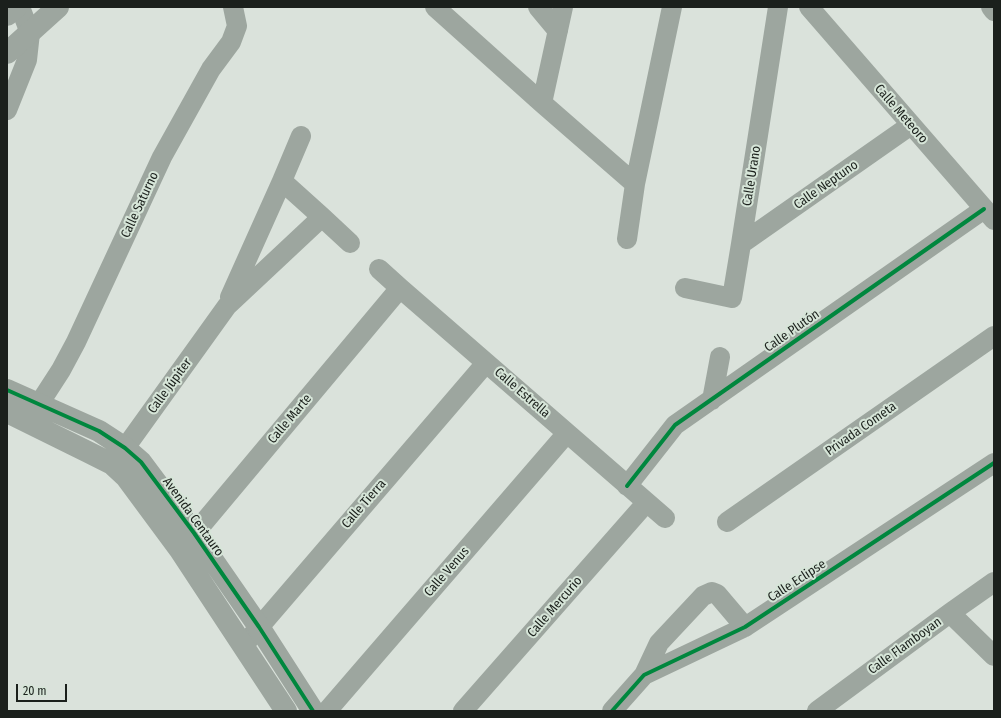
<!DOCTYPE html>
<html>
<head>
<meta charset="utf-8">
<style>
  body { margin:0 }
  #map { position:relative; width:1001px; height:718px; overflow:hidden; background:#dae2db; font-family:"Fira Sans Condensed",sans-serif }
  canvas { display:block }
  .frame { position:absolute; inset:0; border:8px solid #1b201c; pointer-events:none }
  .scale { position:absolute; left:16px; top:684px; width:51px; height:18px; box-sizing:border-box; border:2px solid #1b201c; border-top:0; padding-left:5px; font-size:12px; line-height:14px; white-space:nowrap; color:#1b201c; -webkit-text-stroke:3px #d6e5d8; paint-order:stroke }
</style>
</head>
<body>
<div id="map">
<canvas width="1001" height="718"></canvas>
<div class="frame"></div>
<div class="scale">20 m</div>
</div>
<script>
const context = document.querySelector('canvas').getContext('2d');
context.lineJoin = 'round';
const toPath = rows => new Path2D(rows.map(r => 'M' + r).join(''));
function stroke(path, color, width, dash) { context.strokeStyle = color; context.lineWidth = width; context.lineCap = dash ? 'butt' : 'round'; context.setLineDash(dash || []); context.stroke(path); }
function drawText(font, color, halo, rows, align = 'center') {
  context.font = font + ' "Fira Sans Condensed",sans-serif'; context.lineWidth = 4; context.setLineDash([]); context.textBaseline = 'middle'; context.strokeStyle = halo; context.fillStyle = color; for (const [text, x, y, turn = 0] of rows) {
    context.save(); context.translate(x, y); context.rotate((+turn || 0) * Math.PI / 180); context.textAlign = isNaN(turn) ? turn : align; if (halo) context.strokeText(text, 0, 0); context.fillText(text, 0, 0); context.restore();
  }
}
const minor = toPath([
  [435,7,542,103,635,184],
  [538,7,558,31],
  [809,7,994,220],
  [991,7,994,11],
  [542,103,563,7],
  [7,110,27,60,30,33,20,7],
  [282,181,322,217,350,243],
  [627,239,635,184,672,7],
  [741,244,911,125],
  [379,269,400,288,665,518],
  [685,288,732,298,741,244,778,7],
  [230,297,282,181,301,136],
  [712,400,720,357],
  [39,404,61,370,76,342,162,157,211,69,231,42,237,26,233,7],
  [115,461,125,448,227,306,322,217],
  [627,486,675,425,984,209],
  [727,522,994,336],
  [184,546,400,288],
  [950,613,994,656],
  [243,646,486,363],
  [644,675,659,643,703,596,712,592,717,594,745,627],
  [327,711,567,433],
  [463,711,646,503],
  [612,711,644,675,745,627,994,463],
  [817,711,950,613,994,582]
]);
const tertiary = toPath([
  [7,15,16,7],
  [7,53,58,7],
  [7,390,99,431,125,448,141,462,194,533,259,627,313,711],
  [7,412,88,452,112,464,126,477,180,550,286,711]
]);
const cycleway = toPath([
  [7,390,99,431,125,448,141,462,194,533,259,627,313,711],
  [627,486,675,425,984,209],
  [612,711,644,675,745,627,994,463]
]);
const streetNames = [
  ["Calle Meteoro",901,114,49],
  ["Calle Urano",752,176,-81],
  ["Calle Neptuno",826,185,-35],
  ["Calle Saturno",140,205,-65],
  ["Calle Plutón",792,331,-35],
  ["Calle Júpiter",170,386,-54],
  ["Calle Estrella",522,393,41],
  ["Calle Marte",290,419,-50],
  ["Privada Cometa",861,429,-35],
  ["Calle Tierra",364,504,-49],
  ["Avenida Centauro",193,517,54],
  ["Calle Venus",447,572,-49],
  ["Calle Eclipse",797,581,-33],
  ["Calle Mercurio",555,607,-49],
  ["Calle Flamboyan",905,646,-36]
];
stroke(minor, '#9da69f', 20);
stroke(tertiary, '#9da69f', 22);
stroke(cycleway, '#00873e', 4);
drawText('13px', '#1b201c', '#d6e5d8', streetNames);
</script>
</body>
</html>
